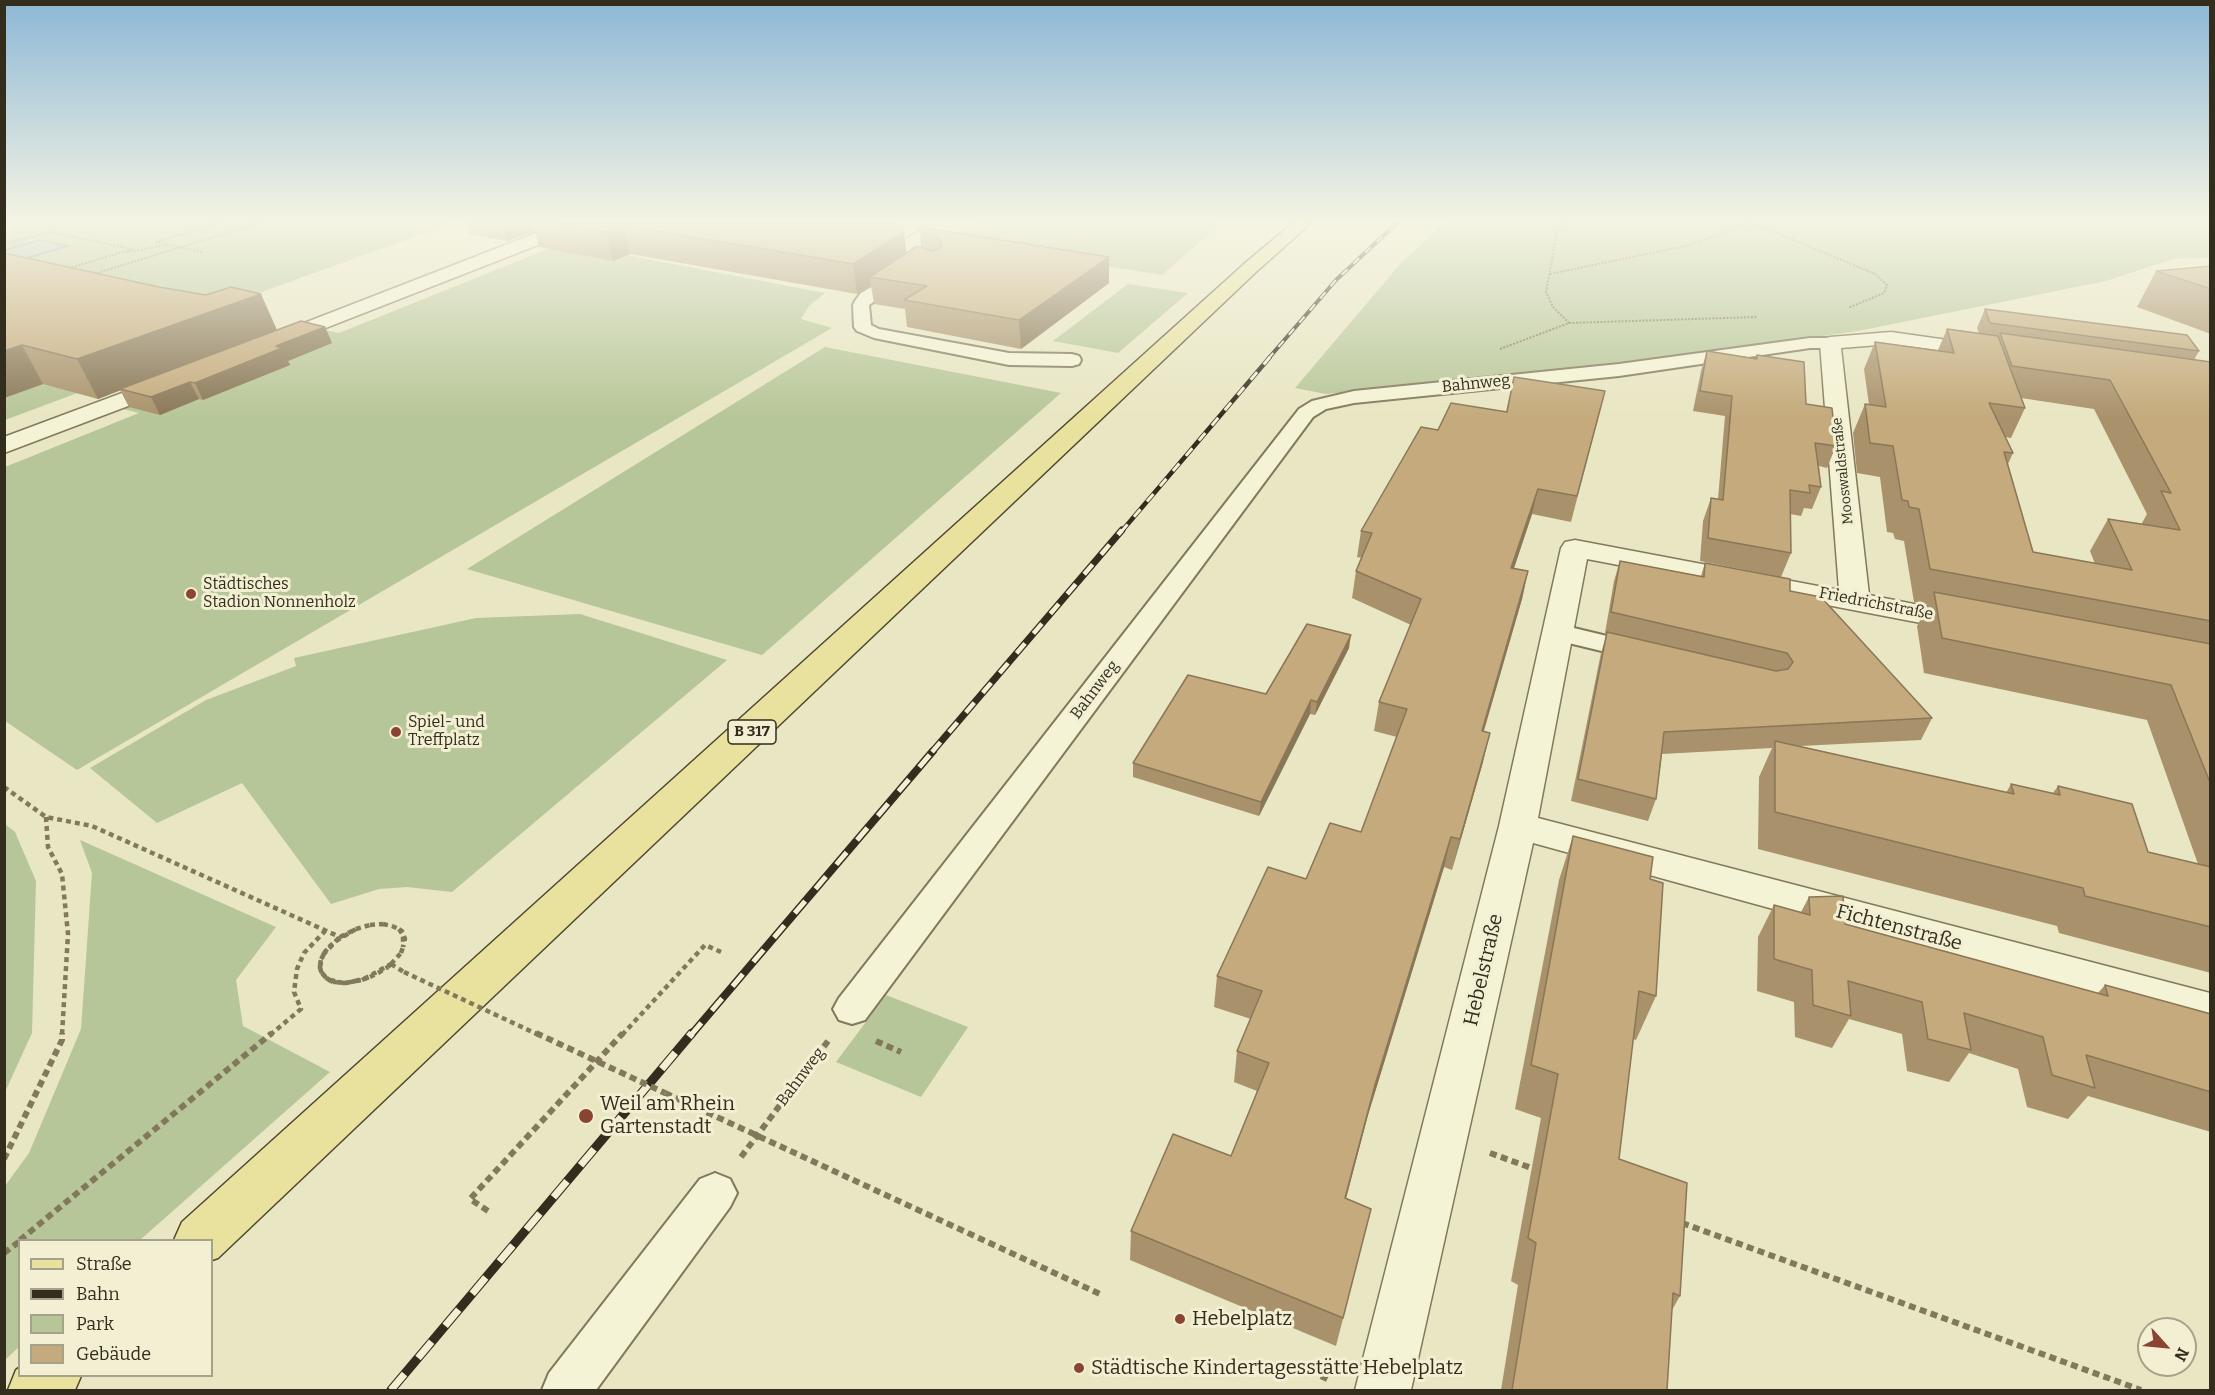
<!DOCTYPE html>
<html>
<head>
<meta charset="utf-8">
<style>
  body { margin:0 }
  #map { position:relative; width:2215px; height:1395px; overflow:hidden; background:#e9e6c3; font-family:Bitter,serif }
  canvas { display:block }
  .frame { position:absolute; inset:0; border:6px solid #332d1e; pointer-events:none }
  .legend { position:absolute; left:18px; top:1239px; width:195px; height:138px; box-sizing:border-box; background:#f2efd2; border:2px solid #a6a18a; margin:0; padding:8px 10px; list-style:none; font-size:18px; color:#332d1e }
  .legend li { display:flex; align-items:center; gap:12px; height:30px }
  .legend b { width:30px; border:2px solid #a6a18a }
  .north { position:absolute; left:2137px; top:1317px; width:60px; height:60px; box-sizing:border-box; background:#f2efd2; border:2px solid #a6a18a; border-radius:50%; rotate:117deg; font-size:16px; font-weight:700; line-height:24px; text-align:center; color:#332d1e }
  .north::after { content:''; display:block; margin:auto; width:21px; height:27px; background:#8b4431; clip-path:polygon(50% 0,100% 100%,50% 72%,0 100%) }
</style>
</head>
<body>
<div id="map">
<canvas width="2215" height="1395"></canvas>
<div class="frame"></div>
<ul class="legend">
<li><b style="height:8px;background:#e9e29e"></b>Straße</li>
<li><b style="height:8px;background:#332d1e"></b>Bahn</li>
<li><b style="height:16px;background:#b7c698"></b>Park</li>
<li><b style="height:16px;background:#c4aa7c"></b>Gebäude</li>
</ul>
<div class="north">N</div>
</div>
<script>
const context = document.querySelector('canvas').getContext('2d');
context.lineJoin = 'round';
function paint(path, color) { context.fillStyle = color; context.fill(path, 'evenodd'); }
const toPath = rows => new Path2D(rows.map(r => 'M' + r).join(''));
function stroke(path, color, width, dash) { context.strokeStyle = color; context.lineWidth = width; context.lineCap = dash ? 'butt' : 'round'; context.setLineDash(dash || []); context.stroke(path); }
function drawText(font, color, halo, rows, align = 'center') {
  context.font = font + ' Bitter,serif'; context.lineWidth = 6; context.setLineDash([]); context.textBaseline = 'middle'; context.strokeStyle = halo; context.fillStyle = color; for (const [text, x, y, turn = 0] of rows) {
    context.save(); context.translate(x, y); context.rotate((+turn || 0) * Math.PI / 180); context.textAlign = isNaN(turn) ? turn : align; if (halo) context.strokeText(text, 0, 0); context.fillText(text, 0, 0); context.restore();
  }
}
const green = toPath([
  [5,223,453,223,181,321,182,354,5,420],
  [973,223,1222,223,1162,275,944,241],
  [1444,223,2210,223,2210,258,2173,259,2106,281,1858,331,1598,368,1326,394,1295,388,1401,263],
  [563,243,825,293,809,306,801,319,832,328,77,770,5,721,5,467,139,413,119,408,320,329,339,333],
  [1128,284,1188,293,1118,353,1053,341],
  [825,347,1061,393,762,655,467,569],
  [580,614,727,660,452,892,407,887,379,889,331,904,242,783,157,823,90,768,206,700,296,666,294,658,476,618],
  [5,824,15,832,36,881,32,1033,5,1092],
  [80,840,276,927,236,980,243,1026,330,1072,140,1240,20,1240,19,1347,5,1360,5,1186,29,1153,81,1029,92,873],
  [886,995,968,1027,921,1097,836,1062]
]);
const water = toPath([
  [40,240,68,246,20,260,5,256,5,250,40,240]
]);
const pathFar2 = toPath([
  [1753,223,1875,274,1887,285,1884,293,1848,308],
  [4,244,50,232,132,249,67,269],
  [127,252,167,245],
  [202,252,156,242,218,223],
  [94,274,259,223],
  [1550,274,1690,245,1751,223],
  [1569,323,1757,317],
  [1500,349,1569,323,1553,307,1546,292,1558,226,1561,223]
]);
const pathFar1 = toPath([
  [4,787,46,817,92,826,340,937],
  [46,817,48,847,62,874,68,934,62,1035],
  [383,924,392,926],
  [383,924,392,926],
  [370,925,383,924],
  [370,925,383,924],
  [392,926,399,929],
  [392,926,399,929],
  [356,929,370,925],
  [356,929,370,925],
  [399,929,402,931,405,939,403,947],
  [399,929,403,935,403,947],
  [340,937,356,929],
  [336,941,340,937],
  [336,941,356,929],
  [329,947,340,937],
  [329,947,336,941],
  [324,953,329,947],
  [324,953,329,947],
  [401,953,403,947],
  [401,953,403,947],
  [323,955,336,941],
  [323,956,324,953],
  [321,959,323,956],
  [321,959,323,956],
  [391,964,401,953],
  [391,964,404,972],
  [391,964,401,953],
  [320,965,320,967],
  [320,965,320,969],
  [320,965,321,959],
  [320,965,321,959],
  [320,967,321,971],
  [320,967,323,955],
  [388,967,391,964],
  [388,967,391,964],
  [320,969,322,973],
  [322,973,324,975],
  [322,973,324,975],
  [322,973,326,978],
  [378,973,388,967],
  [378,973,388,967],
  [324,975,326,978],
  [324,975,326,978],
  [370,977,378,973],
  [370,977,378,973],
  [326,978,329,980],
  [327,978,330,980],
  [364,979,391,964],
  [364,979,370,977],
  [329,980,333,982],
  [330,980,344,983],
  [330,980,333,982],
  [362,980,364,979],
  [362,980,364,979],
  [355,981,370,977],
  [356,981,362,980],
  [356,981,362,980],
  [333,982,336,982],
  [333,982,336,982],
  [336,982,342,983],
  [336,982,342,983],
  [351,982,356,981],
  [351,982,355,981],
  [342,983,346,983],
  [344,983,346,983],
  [344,983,351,982],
  [346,983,355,981],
  [346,983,351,982],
  [270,1035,301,1009,294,992,297,969,304,953,325,931],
  [622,1035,705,945,721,952]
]);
const path = toPath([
  [876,1041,901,1052],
  [665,1093,1100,1294],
  [1490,1153,1534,1169],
  [741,1157,828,1041],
  [4,1159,62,1040,62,1033],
  [488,1211,470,1199,623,1033],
  [1682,1223,2141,1390],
  [20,1240,272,1033],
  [4,1253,20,1241],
  [1321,1376,1331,1381]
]);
const lane = toPath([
  [904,268,912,273,910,276,869,305,871,325,879,329,1009,353,1072,354,1079,356,1081,360,1079,364,1072,366,1009,365,874,338,857,331,854,327,853,305,855,301,861,293,904,268],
  [1810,338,1830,338,1836,339,1839,343,1836,347,1830,348,1810,348,1619,376,1354,403,1326,409,1313,417,865,1020,852,1024,839,1020,833,1009,839,998,1299,409,1312,401,1354,391,1619,364,1810,338],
  [1557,624,1653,647,1657,653,1653,659,1643,661,1548,638,1544,632,1548,626,1557,624],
  [715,1173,730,1179,737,1193,730,1207,596,1390,542,1390,549,1373,700,1179,715,1173]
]);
const street = toPath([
  [562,223,586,223,584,227,282,345,275,347,268,345,265,341,268,337,562,223],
  [780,223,820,223,889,234,910,223,931,223,892,245,788,228,780,223],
  [1891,332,1983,345,1990,347,1994,351,1990,355,1983,357,1891,344,1841,348,1869,595,1979,617,1983,623,1979,629,1968,632,1587,559,1538,818,2210,993,2210,1029,1533,843,1411,1390,1355,1390,1499,826,1561,548,1565,542,1575,540,1839,590,1820,343,1823,339,1830,337,1891,332],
  [165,377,173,379,176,384,173,389,4,453,4,437,165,377]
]);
const primary = toPath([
  [1293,223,1311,223,1256,272,218,1258,212,1260,212,1240,174,1240,182,1222,1244,264,1293,223],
  [20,1367,20,1376,81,1376,75,1390,8,1390,16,1370,20,1367]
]);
const railFar4 = toPath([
  [1268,359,1336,280,1397,223]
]);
const railFar3 = toPath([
  [1121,532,1270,357]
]);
const railFar2 = toPath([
  [932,752,1122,530]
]);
const railFar1 = toPath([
  [691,1035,933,751]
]);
const rail = toPath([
  [391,1390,692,1033]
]);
const pathBridgeFar1 = toPath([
  [404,972,539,1035]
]);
const pathBridge = toPath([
  [536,1033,665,1093]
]);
const wall = toPath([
  [466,223,558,223,904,232,906,253,921,247,920,227,1109,257,1109,283,1021,349,907,327,905,309,874,304,871,285,857,294,630,254,613,261,539,247,535,231,508,241,470,234],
  [4,253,277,330,325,327,332,343,288,361,290,365,203,400,199,399,160,415,129,407,120,390,98,399,43,384,4,398],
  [2211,266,2211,334,2137,307,2156,271],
  [1985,309,2199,351,2194,360,2211,362,2211,973,2059,933,2057,926,1758,849,1759,777,1772,748,1662,754,1656,799,1648,821,1571,801,1601,653,1607,633,1605,633,1614,581,1620,561,1701,576,1705,563,1790,591,1932,718,1921,740,1800,746,2006,793,2011,784,2053,793,2058,786,2148,852,2198,864,2147,720,1924,673,1917,626,1928,605,1914,602,1904,541,1895,539,1893,533,1887,532,1880,477,1857,473,1853,433,1865,404,1869,405,1864,369,1875,342,1938,350,1947,329,1979,333,1977,328],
  [2021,398,2094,409,2147,514,2142,523,2142,524,2108,519,2090,551,2095,564,2033,552,2008,464,2013,453,2005,437,2011,438,2025,408],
  [1707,351,1755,359,1757,355,1806,404,1836,446,1827,468,1819,466,1821,487,1812,509,1804,508,1801,516,1790,514,1791,553,1781,577,1700,561,1703,521,1711,498,1718,499,1725,416,1693,411,1701,371],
  [1514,377,1605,391,1571,522,1532,514,1514,568,1528,571,1522,599,1484,731,1483,762,1452,870,1444,867,1368,1115,1346,1199,1371,1209,1336,1346,1130,1260,1131,1231,1231,1156,1257,1091,1234,1082,1237,1051,1251,1019,1214,1007,1217,976,1306,879,1361,832,1397,737,1374,731,1379,702,1411,625,1352,598,1356,571,1362,558,1357,557,1361,531,1438,430,1506,412],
  [1349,648,1315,715,1310,714,1259,816,1133,777,1133,763,1266,694],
  [1573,836,1650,879,1656,996,1636,1040,1633,1039,1619,1159,1680,1296,1672,1310,1667,1390,1501,1390,1518,1285,1511,1281,1541,1118,1515,1109,1559,880],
  [1809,897,1845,924,2098,993,2105,985,2211,1014,2211,1132,2088,1096,2068,1119,2027,1107,2018,1069,1969,1053,1949,1082,1907,1071,1902,1034,1849,1019,1832,1048,1795,1037,1794,1002,1757,991,1758,937,1774,905,1801,912]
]);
const shadedWall = toPath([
  [503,223,532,223,535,231,508,241],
  [623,225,630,254,613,261,606,232],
  [904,232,907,261,870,277,871,285,857,294,853,264],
  [1109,257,1109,283,1021,349,1019,320],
  [261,294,277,330,98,399,77,359],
  [325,327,332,343,288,361,290,365,203,400,195,383,276,346],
  [22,345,43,384,4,398,4,351],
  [190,382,199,399,160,415,151,397],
  [1538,489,1532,514,1505,595,1511,568],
  [1528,571,1522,599,1475,760,1482,731],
  [1351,635,1349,648,1315,715,1317,702],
  [1311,700,1310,714,1259,816,1261,802],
  [1490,733,1483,762,1452,870,1460,839],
  [1451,837,1444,867,1368,1115,1338,1228,1345,1198,1375,1085]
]);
const building = toPath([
  [558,223,896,223,901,227,904,232,853,264,623,225,606,232,558,223],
  [920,227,1109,257,1019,320,904,300,927,286,870,277,917,246,932,251,942,246,941,240,923,233,920,227],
  [4,253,159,287,206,295,231,287,261,294,77,359,22,345,4,351,4,253],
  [2211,266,2211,289,2156,271,2211,266],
  [1985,309,2187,335,2199,351,1990,323,1985,309],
  [301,321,325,327,276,346,282,348,195,383,190,382,151,397,120,389,301,321],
  [1947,329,1998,336,2025,408,1989,403,2013,453,2004,452,2033,552,2132,570,2108,519,2180,530,2161,491,2171,493,2110,380,2012,366,2000,333,2211,362,2211,621,1930,569,1919,509,1909,507,1908,501,1902,500,1893,446,1870,443,1865,404,1886,407,1875,342,1954,353,1947,329],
  [1707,351,1757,359,1757,355,1804,362,1806,404,1832,408,1836,446,1815,443,1821,487,1809,485,1810,493,1790,490,1791,553,1708,538,1711,498,1723,500,1732,396,1700,391,1707,351],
  [1514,377,1605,391,1577,496,1538,489,1511,568,1528,571,1482,731,1490,733,1460,839,1451,837,1375,1085,1345,1198,1371,1209,1343,1318,1131,1231,1173,1134,1231,1156,1269,1063,1237,1051,1262,991,1217,976,1268,867,1306,879,1330,823,1361,832,1407,709,1379,702,1421,599,1356,571,1372,533,1361,531,1421,427,1438,430,1451,403,1507,412,1514,377],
  [1620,561,1704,577,1705,563,1790,579,1790,591,1821,597,1932,718,1664,732,1656,799,1578,779,1607,632,1776,671,1788,669,1793,662,1787,653,1611,612,1620,561],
  [1934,592,2211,644,2211,785,2171,685,1942,638,1934,592],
  [1307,624,1351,635,1317,702,1311,700,1261,802,1133,763,1188,675,1266,694,1307,624],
  [1775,741,2014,794,2011,784,2060,795,2058,786,2132,804,2148,852,2211,867,2211,927,2085,896,2083,888,1775,812,1775,741],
  [1573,836,1653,857,1650,879,1663,883,1656,996,1639,991,1619,1159,1687,1183,1680,1296,1673,1293,1667,1390,1512,1390,1536,1243,1528,1238,1558,1074,1531,1065,1573,836],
  [1843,896,1845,924,2108,996,2105,985,2211,1014,2211,1092,2086,1055,2095,1088,2052,1075,2043,1037,1964,1013,1971,1050,1928,1039,1922,1002,1848,981,1851,1016,1813,1005,1812,970,1774,959,1774,905,1810,915,1809,897,1843,896]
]);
const markers = [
  [191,594,6,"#8b4431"],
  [396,732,6,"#8b4431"],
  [586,1116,8,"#8b4431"],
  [1180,1319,6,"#8b4431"],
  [1079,1368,6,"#8b4431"]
];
const farStreetnames = [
  ["Mooswaldstraße",1843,471,-96]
];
const shields = [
  [752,732,48]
];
const shieldNames = [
  ["B 317",752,732]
];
const streetNames = [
  ["Bahnweg",1476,384,-6],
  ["Friedrichstraße",1876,604,11],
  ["Bahnweg",1095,690,-53],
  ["Bahnweg",801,1077,-53]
];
const poiNames = [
  ["Städtisches",203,585],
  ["Stadion Nonnenholz",203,603],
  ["Spiel- und",408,723],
  ["Treffplatz",408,741]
];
const nearStreetnames = [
  ["Fichtenstraße",1899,928,15],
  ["Hebelstraße",1484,970,-77]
];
const nearPoinames = [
  ["Weil am Rhein",600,1104],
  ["Gartenstadt",600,1127],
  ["Hebelplatz",1192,1319],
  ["Städtische Kindertagesstätte Hebelplatz",1091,1368]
];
paint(green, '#b7c698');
paint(water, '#a5bdbb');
stroke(water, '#6d8a89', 1.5);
stroke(lane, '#82785c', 4);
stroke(street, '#82785c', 3);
stroke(primary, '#504630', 3);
stroke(pathFar2, '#82785c', 2, [2, 1.5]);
stroke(pathFar1, '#82785c', 4.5, [5, 4]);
stroke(path, '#82785c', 6, [7, 4.5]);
paint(lane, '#f5f3d5');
paint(street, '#f5f3d5');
paint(primary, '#e9e29e');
stroke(railFar4, '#332d1e', 4);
stroke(railFar3, '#332d1e', 4.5);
stroke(railFar2, '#332d1e', 7);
stroke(railFar1, '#332d1e', 8);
stroke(rail, '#332d1e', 9);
stroke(railFar4, '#f2efd2', 2, [8]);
stroke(railFar3, '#f2efd2', 3, [10]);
stroke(railFar2, '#f2efd2', 4.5, [13]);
stroke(railFar1, '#f2efd2', 5, [16]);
stroke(rail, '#f2efd2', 7, [21]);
stroke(pathBridgeFar1, '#82785c', 4.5, [5, 4]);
stroke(pathBridge, '#82785c', 6, [7, 4.5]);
paint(wall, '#a9926b');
paint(shadedWall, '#897757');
paint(building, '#c4aa7c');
stroke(building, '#897757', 1.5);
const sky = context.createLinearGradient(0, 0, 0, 418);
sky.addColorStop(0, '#8db8d6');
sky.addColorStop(0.53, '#f5f4e4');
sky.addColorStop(1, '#f5f4e400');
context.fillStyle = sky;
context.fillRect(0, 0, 2215, 418);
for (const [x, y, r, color] of markers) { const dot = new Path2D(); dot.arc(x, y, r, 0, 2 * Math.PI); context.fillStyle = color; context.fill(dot); stroke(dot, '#f2efd2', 2); }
drawText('14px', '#332d1e', '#f2efd2', farStreetnames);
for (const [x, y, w] of shields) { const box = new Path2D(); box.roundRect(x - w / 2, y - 12, w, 24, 4.5); context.fillStyle = '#f2efd2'; context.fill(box); stroke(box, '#332d1e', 1.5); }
drawText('bold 15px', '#332d1e', null, shieldNames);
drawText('16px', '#332d1e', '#f2efd2', streetNames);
drawText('16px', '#332d1e', '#f2efd2', poiNames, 'left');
drawText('20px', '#332d1e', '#f2efd2', nearStreetnames);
drawText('20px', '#332d1e', '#f2efd2', nearPoinames, 'left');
</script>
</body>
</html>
